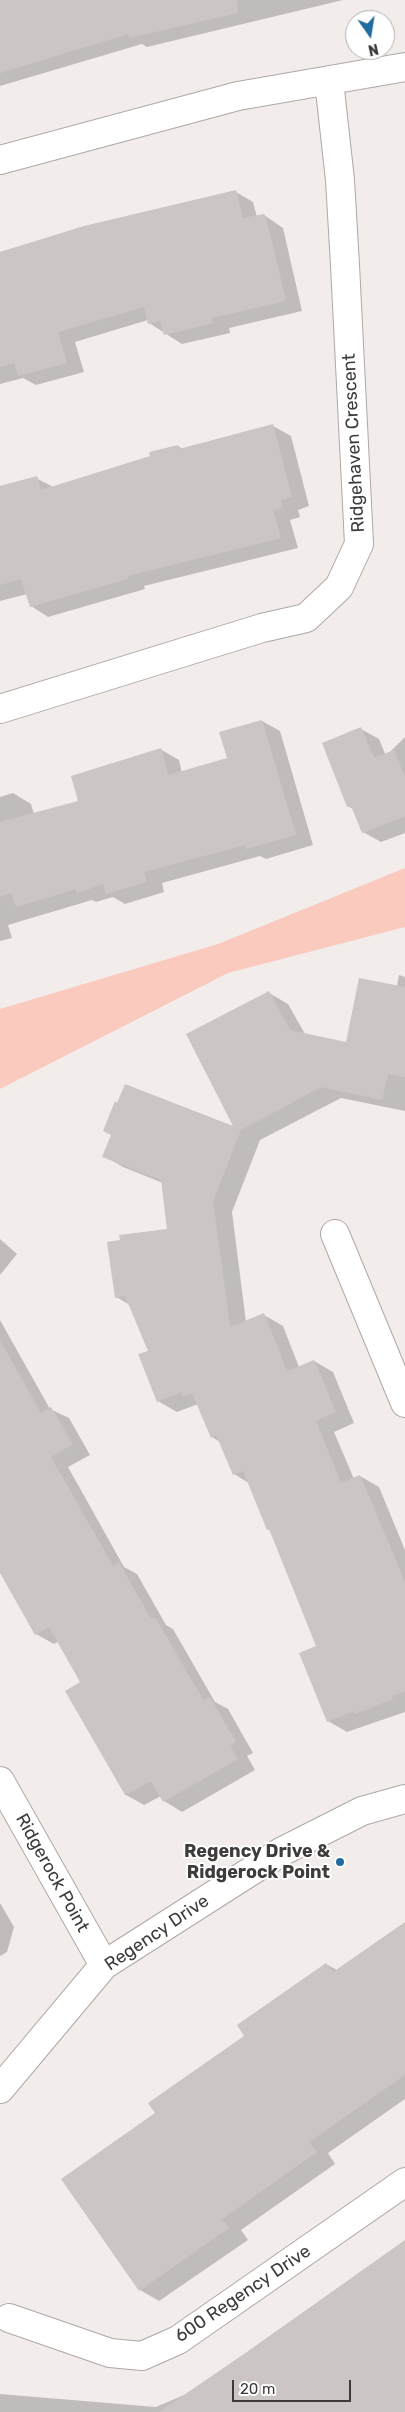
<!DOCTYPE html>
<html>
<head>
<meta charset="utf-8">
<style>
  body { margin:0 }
  #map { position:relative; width:405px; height:2412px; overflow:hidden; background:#f2eceb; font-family:Rubik,sans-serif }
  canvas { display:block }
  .north { position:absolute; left:345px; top:10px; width:50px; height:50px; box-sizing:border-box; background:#fff; border:1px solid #b2b1b1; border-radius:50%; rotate:167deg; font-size:14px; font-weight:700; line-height:20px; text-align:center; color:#3e3b3b }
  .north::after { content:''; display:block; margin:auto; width:18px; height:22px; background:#216c9f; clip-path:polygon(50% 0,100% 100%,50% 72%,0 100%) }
  .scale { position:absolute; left:232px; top:2380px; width:119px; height:22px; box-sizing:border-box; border:2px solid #3e3b3b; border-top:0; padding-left:6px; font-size:15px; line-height:18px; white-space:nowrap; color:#3e3b3b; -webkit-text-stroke:4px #fff; paint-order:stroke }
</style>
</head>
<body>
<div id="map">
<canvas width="405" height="2412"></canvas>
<div class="north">N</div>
<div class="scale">20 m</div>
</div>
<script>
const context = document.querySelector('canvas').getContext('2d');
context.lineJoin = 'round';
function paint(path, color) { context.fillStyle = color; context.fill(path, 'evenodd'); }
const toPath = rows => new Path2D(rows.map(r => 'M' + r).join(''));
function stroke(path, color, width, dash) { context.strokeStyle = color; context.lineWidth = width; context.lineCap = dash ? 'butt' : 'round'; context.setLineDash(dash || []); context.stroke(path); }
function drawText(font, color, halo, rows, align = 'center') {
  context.font = font + ' Rubik,sans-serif'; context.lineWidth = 4; context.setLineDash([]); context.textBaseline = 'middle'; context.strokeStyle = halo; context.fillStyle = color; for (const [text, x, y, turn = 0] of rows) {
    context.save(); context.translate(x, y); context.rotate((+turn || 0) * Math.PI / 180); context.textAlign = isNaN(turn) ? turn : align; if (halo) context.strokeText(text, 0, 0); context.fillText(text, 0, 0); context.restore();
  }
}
const green = toPath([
  [405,868,405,927,228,973,0,1089,0,1009,218,944]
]);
const shadow = toPath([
  [0,0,343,0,147,47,142,44,0,86],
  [236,192,253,202,257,217,264,215,283,228,302,311,229,328,230,333,182,344,149,323,148,320,75,342,84,372,36,385,23,378,0,384,0,252],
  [273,426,291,436,309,506,298,510,300,517,290,520,298,548,144,586,145,589,48,617,31,606,27,594,0,601,0,488,36,478,53,487,151,457,178,446,183,449],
  [262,721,280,731,313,845,266,859,260,856,162,883,164,892,125,904,113,897,96,902,92,900,8,925,12,938,0,941,0,797,13,793,31,804,34,814,80,802,160,749,179,760,182,773,228,759],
  [361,729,379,739,386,756,405,737,405,833,381,842,363,832,354,810,348,806],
  [399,975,405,977,405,1111,341,1098,260,1140,232,1212,246,1322,264,1315,283,1326,299,1367,314,1361,333,1372,354,1423,334,1432,354,1479,360,1476,379,1487,405,1550,405,1712,347,1732,328,1721,317,1647,271,1531,268,1529,249,1483,234,1474,220,1442,212,1437,198,1404,177,1412,158,1401,149,1351,130,1305,116,1297,168,1230,163,1183,123,1167,104,1156,235,1128,269,993,288,1004,305,1034,347,1043,397,986],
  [0,1239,17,1254,0,1275],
  [0,1320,50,1409,69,1418,90,1455,68,1467,124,1567,137,1574,166,1625,173,1629,215,1702,228,1709,253,1753,247,1756,255,1770,182,1812,164,1801,161,1796,144,1805,126,1795,66,1691,82,1682,59,1641,54,1644,36,1634,0,1572],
  [0,1903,14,1927,7,1952,0,1956],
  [405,1924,405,2099,328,2153,335,2164,241,2230,248,2240,159,2301,140,2290,157,2113,326,1964,337,1970],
  [405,2242,405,2412,0,2412,0,2394,156,2407,191,2392]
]);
const building = toPath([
  [0,0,237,0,238,13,129,38,128,34,0,73],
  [236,190,243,218,264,214,266,217,286,301,212,318,213,323,164,335,160,321,148,324,144,307,58,332,67,363,18,376,14,363,0,367,0,252,84,226],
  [273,424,292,497,281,500,282,508,273,510,281,538,127,576,128,579,30,607,21,579,0,585,0,486,37,476,41,490,150,456,149,452,178,445,179,449],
  [262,720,296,835,246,849,245,845,144,872,147,882,106,894,103,884,77,893,76,889,16,907,11,893,0,897,0,822,78,801,71,776,161,748,168,775,227,758,219,732],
  [361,727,374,758,394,750,405,777,405,816,362,833,351,806,347,807,322,743],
  [359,978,405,987,405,1077,388,1074,382,1100,321,1087,241,1130,213,1201,230,1327,264,1313,287,1371,314,1360,336,1412,316,1421,341,1483,360,1475,405,1582,405,1691,392,1696,393,1699,355,1714,354,1711,327,1722,299,1653,316,1646,269,1529,267,1530,243,1471,233,1475,216,1435,211,1438,192,1393,183,1397,181,1392,157,1402,138,1354,148,1351,125,1296,115,1298,107,1242,120,1240,119,1235,167,1229,161,1180,102,1157,111,1135,103,1131,115,1101,117,1103,125,1084,233,1126,186,1034,269,991,290,1030,346,1042],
  [0,1340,41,1413,51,1407,73,1444,51,1457,113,1566,119,1562,151,1619,155,1617,204,1701,210,1697,236,1742,230,1746,238,1759,163,1802,151,1781,125,1795,65,1691,80,1682,49,1627,35,1635,0,1573],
  [405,1922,405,2075,309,2142,317,2152,222,2219,229,2228,139,2291,61,2179,155,2113,148,2103,244,2036,237,2025,326,1963,333,1972],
  [405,2240,405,2412,159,2412,244,2354]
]);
const minor = toPath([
  [0,160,238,96,405,67],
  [0,709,262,628,306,618,339,587,359,544,345,265,340,180,329,81],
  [335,1234,405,1403],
  [0,1781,104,1965],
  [0,2089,104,1965,281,1852,362,1811,405,1799],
  [9,2318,110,2353,142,2356,178,2340,405,2182]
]);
const markers = [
  [340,1862,5,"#216c9f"]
];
const streetNames = [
  ["Ridgehaven Crescent",354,443,-93],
  ["Ridgerock Point",52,1873,61],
  ["Regency Drive",157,1933,-34],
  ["600 Regency Drive",243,2294,-34]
];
const poiNames = [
  ["Regency Drive &",330,1852],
  ["Ridgerock Point",330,1873]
];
paint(green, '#fbcabe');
paint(shadow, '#0003');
paint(building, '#cbc5c3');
stroke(minor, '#aea8a6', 30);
stroke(minor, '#fff', 28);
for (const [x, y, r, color] of markers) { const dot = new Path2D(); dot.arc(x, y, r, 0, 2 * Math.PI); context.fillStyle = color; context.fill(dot); stroke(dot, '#fff', 2); }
drawText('18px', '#3e3b3b', '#fff', streetNames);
drawText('bold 18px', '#3e3b3b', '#fff', poiNames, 'right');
</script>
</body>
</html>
